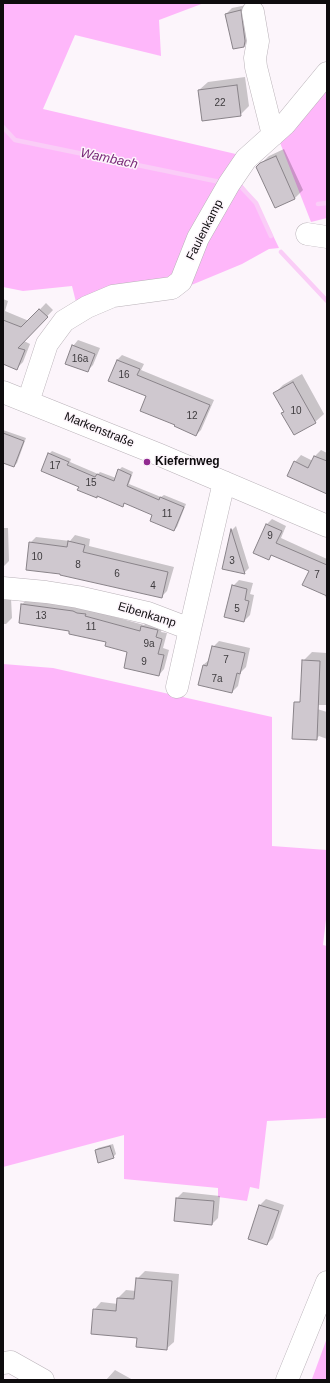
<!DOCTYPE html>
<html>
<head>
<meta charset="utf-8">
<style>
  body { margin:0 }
  #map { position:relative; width:330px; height:1383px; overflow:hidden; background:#fcf5fb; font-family:Arial,sans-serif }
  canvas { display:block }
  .frame { position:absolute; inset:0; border:4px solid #0e0c0e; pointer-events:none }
</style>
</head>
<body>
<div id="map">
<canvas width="330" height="1383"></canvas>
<div class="frame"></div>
</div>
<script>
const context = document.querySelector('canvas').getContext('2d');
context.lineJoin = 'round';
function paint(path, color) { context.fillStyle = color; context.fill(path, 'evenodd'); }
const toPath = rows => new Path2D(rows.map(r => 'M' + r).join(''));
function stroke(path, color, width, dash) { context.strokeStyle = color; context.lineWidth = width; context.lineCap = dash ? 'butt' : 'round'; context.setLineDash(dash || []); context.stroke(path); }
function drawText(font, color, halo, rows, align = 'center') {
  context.font = font + ' Arial,sans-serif'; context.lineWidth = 3; context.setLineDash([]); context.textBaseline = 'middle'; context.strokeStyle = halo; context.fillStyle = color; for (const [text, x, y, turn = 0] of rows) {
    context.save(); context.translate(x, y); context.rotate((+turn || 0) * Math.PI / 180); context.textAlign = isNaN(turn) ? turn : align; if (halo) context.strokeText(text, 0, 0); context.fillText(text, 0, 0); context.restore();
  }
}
const green = toPath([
  [3,3,204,3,159,20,161,56,75,35,43,109,240,155,237,178,259,206,279,248,269,249,242,264,189,286,174,279,76,302,72,286,23,291,3,287],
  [327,63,327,218,311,222,277,135],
  [3,664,53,668,272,717,272,846,327,850,327,911,323,945,327,946,327,1118,267,1121,259,1189,250,1187,247,1201,218,1197,218,1188,124,1179,124,1135,3,1167],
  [327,1338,327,1380,315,1380,312,1379]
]);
const shadow = toPath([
  [247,5,250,40,244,46,226,14,232,8],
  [245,77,249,106,240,115,199,90,208,82],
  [284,149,303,190,295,198,275,207,257,167,269,156],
  [3,299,8,301,5,311,29,321,46,303,53,310,24,341,30,344,23,362,17,368,3,363],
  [78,340,100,348,93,365,87,371,73,346],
  [122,355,144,364,141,370,214,400,201,430,196,435,176,424,147,395,109,380,117,360],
  [302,374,324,414,315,422,285,411,275,393,283,385],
  [3,430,26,438,17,463,14,466,3,462],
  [321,450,327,453,327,493,295,462,301,455,313,461,315,456],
  [52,451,71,459,70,462,98,474,100,472,116,478,119,470,122,467,133,472,129,484,161,497,164,495,186,504,177,527,174,530,154,515,125,503,123,505,80,486,49,454],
  [272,519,286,526,281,538,327,559,327,598,325,597,327,594,310,570,273,554,268,559,254,552,267,524],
  [236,526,249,568,244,573,223,568,232,530],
  [3,528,8,528,9,561,3,567],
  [75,535,90,539,89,546,174,567,167,591,161,597,30,543,36,537,70,541],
  [239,580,253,583,250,594,254,595,250,615,244,621,233,586],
  [3,597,11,598,12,618,6,624,3,624],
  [28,599,90,610,144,625,148,621,163,625,161,632,167,633,163,648,169,650,164,669,159,675,129,651,107,641,71,630,20,622,22,604],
  [219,641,250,648,246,667,241,672,238,686,232,692,203,665,209,660,213,647],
  [312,652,327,653,327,705,304,705,327,712,327,739,319,736,316,739,303,705,303,661],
  [113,1144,116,1154,113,1157,96,1150,98,1148],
  [183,1192,220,1196,218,1218,212,1224,177,1198],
  [266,1199,284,1205,273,1238,267,1244,249,1238,260,1205],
  [145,1271,179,1274,174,1342,166,1349,138,1337,94,1310,101,1302,118,1304,118,1298,126,1290,136,1291,137,1279],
  [115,1370,133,1380,106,1380]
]);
const stream = toPath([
  [3,127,15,140,220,182],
  [242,188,256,203,271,236],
  [318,204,327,203],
  [281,252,327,301]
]);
const building = toPath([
  [241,10,245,41,244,47,233,49,225,14,241,10],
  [237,85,241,116,202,121,198,90,237,85],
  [276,156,295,199,275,208,256,167,260,163,276,156],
  [39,309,48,317,18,348,25,350,17,370,3,364,3,320,21,327,39,309],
  [72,345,95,354,88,372,65,364,72,345],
  [117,360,140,369,137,375,210,405,196,436,174,426,175,425,140,411,146,396,108,381,117,360],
  [293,382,316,423,294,435,281,413,284,412,273,393,293,382],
  [3,433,24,441,14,467,3,463,3,433],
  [48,453,69,462,67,465,95,477,97,474,114,481,118,469,131,475,127,486,159,500,160,497,184,507,174,531,150,521,152,515,124,503,123,507,97,496,97,498,77,490,79,487,41,471,48,453],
  [314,456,327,461,327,494,287,476,294,461,308,468,314,456],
  [266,524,282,531,276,543,327,565,327,596,302,585,309,571,271,555,269,560,253,553,266,524],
  [231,529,245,574,222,569,231,529],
  [68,541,85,545,83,552,168,572,162,598,60,575,60,574,26,570,29,542,67,547,68,541],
  [232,585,247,589,245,600,249,601,244,622,224,617,232,585],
  [21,604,73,611,77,613,86,614,85,616,140,631,141,626,158,630,156,637,162,639,158,654,164,655,159,676,124,668,127,652,105,646,106,642,69,634,69,631,19,623,21,604],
  [212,646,245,653,240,674,237,673,232,693,198,685,203,665,207,666,212,646],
  [302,660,320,661,317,740,292,739,294,702,300,702,302,660],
  [110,1146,114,1158,98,1163,95,1150,110,1146],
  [176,1198,214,1201,212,1225,174,1221,176,1198],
  [259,1205,279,1211,267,1245,248,1239,259,1205],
  [136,1278,172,1281,167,1350,136,1347,137,1338,91,1334,93,1309,116,1311,117,1298,134,1299,136,1278]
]);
const minor = toPath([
  [253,12,258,41,255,58,256,67,273,135],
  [307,234,327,237],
  [3,392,160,455,327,526],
  [28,402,47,344,64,321,87,307,113,296,172,288,181,281,198,238,229,184,246,159,285,124,327,73],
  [3,588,46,592,78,597,148,613,190,629,224,482],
  [177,687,190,629],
  [3,1363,11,1362,43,1380]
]);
const major = toPath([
  [287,1380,327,1282]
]);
const markers = [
  [147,462,4,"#912a90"]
];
const numberNames = [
  ["22",220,103],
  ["16a",80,359],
  ["16",124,375],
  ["10",296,411],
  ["12",192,416],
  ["17",55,466],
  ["15",91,483],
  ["11",167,514],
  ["9",270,536],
  ["10",37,557],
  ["3",232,561],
  ["8",78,565],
  ["6",117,574],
  ["7",317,575],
  ["4",153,586],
  ["5",237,609],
  ["13",41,616],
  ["11",91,627],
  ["9a",149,644],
  ["7",226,660],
  ["9",144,662],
  ["7a",217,679]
];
const streetNames = [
  ["Faulenkamp",205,230,-63],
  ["Markenstraße",99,430,22],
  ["Eibenkamp",147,615,17]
];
const poiNames = [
  ["Kiefernweg",155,462]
];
const waterNames = [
  ["Wambach",109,159,12]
];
paint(green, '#feb7fa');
paint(shadow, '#0003');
stroke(stream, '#facdf7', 4.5);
paint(building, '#cfc8cf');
stroke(building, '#898389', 1);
stroke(minor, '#b9b2b8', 23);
stroke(major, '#b9b2b8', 23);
stroke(minor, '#fff', 22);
stroke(major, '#fff', 22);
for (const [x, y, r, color] of markers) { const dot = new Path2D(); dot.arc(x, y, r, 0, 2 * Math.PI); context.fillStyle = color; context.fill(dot); stroke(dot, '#fcf5fb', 1.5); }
drawText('10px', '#3e3b3e', null, numberNames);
drawText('12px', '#0e0c0e', '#fcf5fb', streetNames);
drawText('bold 12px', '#0e0c0e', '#fcf5fb', poiNames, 'left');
drawText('italic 13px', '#7a2879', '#fcf5fb', waterNames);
</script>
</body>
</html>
